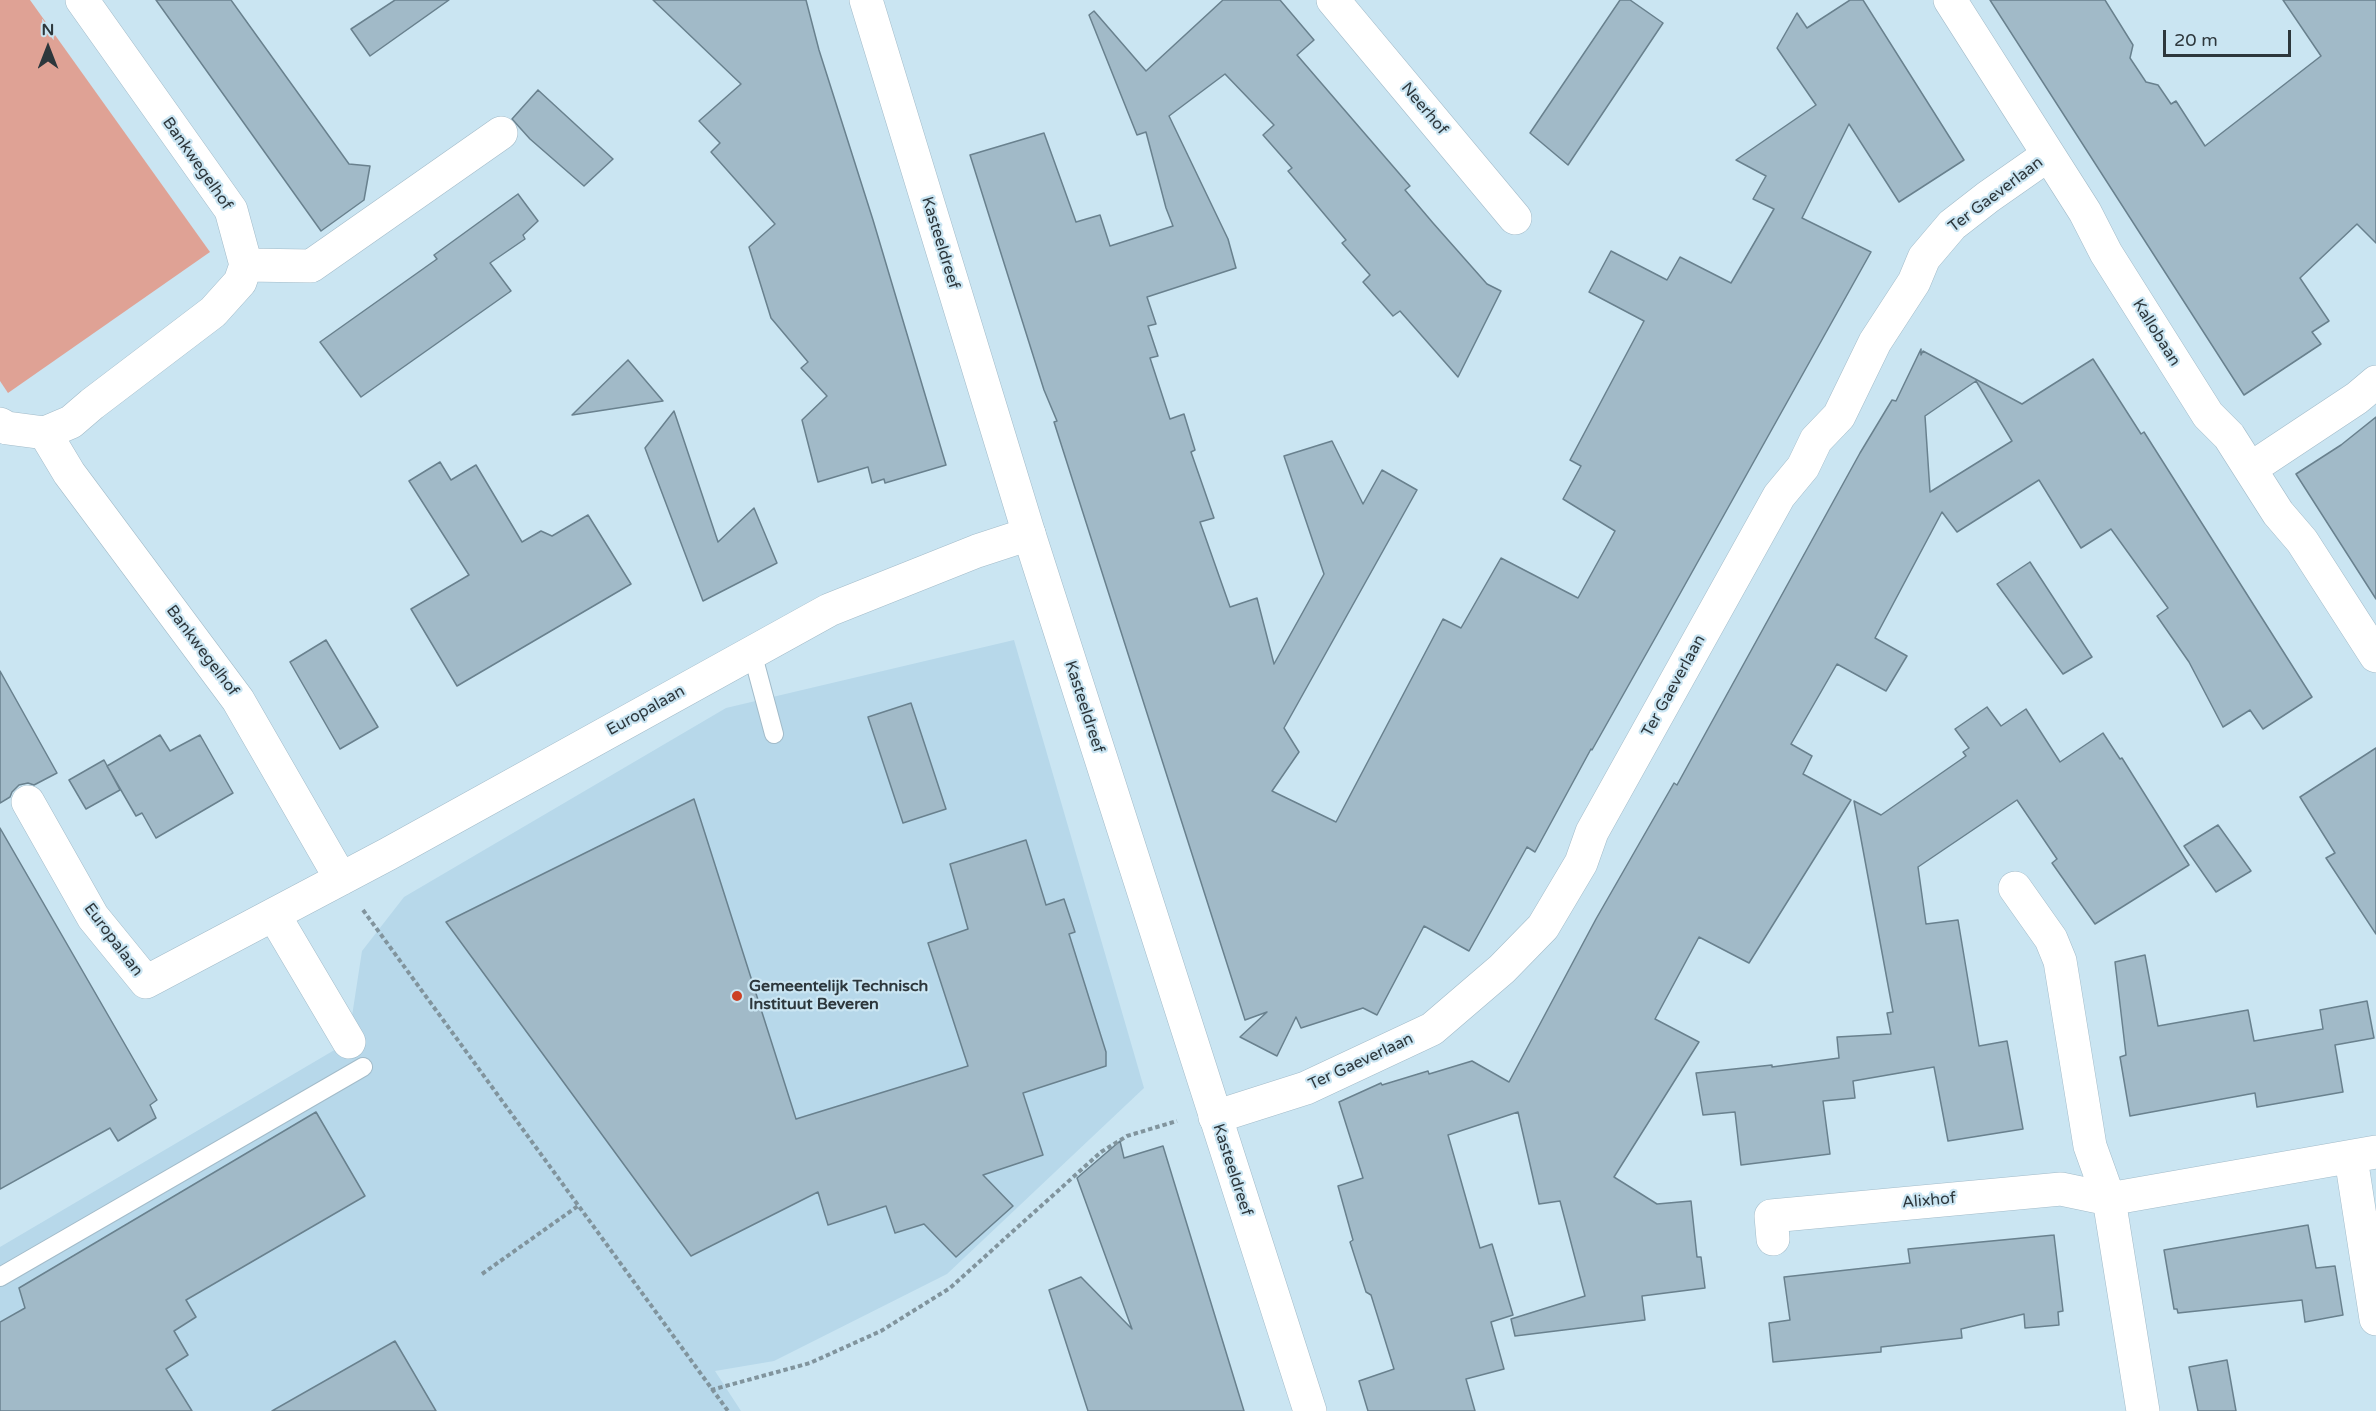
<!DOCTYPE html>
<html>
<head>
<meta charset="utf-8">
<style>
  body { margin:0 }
  #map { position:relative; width:2376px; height:1411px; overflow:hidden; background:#cae5f2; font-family:"Varela Round",sans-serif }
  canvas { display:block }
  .north { position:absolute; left:18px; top:18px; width:60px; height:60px; -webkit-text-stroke:4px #cae5f2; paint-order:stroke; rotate:0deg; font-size:16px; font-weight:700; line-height:24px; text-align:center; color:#2d373c }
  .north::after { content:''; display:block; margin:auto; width:21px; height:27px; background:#2d373c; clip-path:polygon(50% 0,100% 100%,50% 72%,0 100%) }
  .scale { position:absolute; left:2163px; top:30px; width:128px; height:27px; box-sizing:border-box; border:3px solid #2d373c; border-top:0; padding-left:8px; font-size:18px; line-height:21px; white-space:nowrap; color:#2d373c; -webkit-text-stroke:4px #cae5f2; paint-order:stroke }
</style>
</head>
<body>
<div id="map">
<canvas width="2376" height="1411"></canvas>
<div class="north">N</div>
<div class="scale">20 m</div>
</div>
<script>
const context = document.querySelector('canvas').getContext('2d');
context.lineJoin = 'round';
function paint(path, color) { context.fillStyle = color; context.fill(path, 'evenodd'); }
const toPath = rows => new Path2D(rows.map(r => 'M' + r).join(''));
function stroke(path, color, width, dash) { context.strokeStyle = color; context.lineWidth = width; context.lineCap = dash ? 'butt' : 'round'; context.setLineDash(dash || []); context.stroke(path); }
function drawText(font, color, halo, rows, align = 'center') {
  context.font = font + ' "Varela Round",sans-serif'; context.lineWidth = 4.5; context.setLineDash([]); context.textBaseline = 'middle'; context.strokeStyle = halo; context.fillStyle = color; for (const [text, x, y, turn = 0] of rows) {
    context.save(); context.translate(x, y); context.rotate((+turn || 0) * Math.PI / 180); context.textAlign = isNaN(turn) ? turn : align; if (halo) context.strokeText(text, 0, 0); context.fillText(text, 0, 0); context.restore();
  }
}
const built = toPath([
  [1014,640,1144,1088,947,1274,774,1361,715,1371,741,1411,0,1411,0,1247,348,1042,362,951,404,897,726,708]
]);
const green = toPath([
  [0,0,30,0,210,252,8,393,0,381]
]);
const building = toPath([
  [156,0,231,0,349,164,370,166,364,200,321,231,156,0],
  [395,0,449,0,370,56,351,29,395,0],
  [653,0,806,0,819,50,873,220,946,465,885,483,884,479,872,483,868,467,818,482,802,420,827,396,801,368,808,362,771,318,749,247,775,224,711,152,720,143,699,121,741,84,653,0],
  [1223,0,1280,0,1314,40,1297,55,1410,186,1405,190,1433,223,1487,284,1501,291,1458,377,1400,311,1393,316,1363,282,1370,275,1342,243,1346,240,1288,171,1292,168,1263,135,1274,125,1225,74,1169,116,1228,239,1236,268,1147,297,1156,324,1148,326,1158,356,1150,358,1170,419,1184,414,1195,450,1191,452,1214,518,1200,522,1230,607,1257,598,1274,664,1324,574,1284,456,1332,441,1363,504,1382,470,1417,490,1284,728,1299,752,1272,791,1336,822,1443,619,1461,628,1501,558,1578,598,1615,531,1563,499,1581,466,1570,460,1644,321,1589,292,1611,251,1667,280,1680,257,1731,283,1774,209,1753,199,1766,176,1736,160,1816,105,1777,48,1797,13,1807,28,1850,0,1863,0,1964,160,1899,202,1849,124,1802,218,1871,252,1658,633,1592,750,1591,749,1535,852,1527,847,1469,951,1424,926,1377,1015,1363,1008,1301,1028,1296,1017,1277,1056,1240,1037,1267,1012,1245,1020,1054,422,1057,421,1044,390,970,155,1044,133,1076,222,1100,215,1110,246,1173,226,1166,208,1146,132,1137,135,1089,15,1094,11,1146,71,1223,0],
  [1620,0,1630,0,1663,23,1568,165,1530,133,1620,0],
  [1990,0,2105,0,2133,45,2130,58,2146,82,2158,85,2171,104,2176,101,2205,146,2321,56,2283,0,2376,0,2376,243,2357,224,2300,278,2329,321,2312,332,2321,344,2244,395,1990,0],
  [538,90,613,159,584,186,530,139,512,119,538,90],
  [518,194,538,221,523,235,525,239,490,263,511,291,361,397,320,342,437,259,434,255,518,194],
  [1921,349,1921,355,1923,351,2022,404,2093,359,2141,434,2144,432,2312,697,2263,729,2250,710,2223,727,2189,662,2157,616,2168,608,2111,529,2081,548,2039,480,1957,532,1942,512,1875,638,1907,656,1886,691,1837,664,1791,744,1812,756,1803,774,1851,800,1749,963,1699,937,1655,1019,1699,1042,1614,1177,1657,1204,1691,1201,1697,1257,1701,1257,1705,1288,1642,1296,1645,1320,1515,1336,1511,1319,1585,1296,1560,1201,1539,1204,1518,1112,1448,1135,1480,1248,1492,1244,1513,1315,1491,1322,1504,1369,1466,1379,1475,1411,1368,1411,1359,1381,1394,1369,1371,1295,1366,1292,1350,1242,1353,1240,1338,1186,1363,1178,1339,1102,1381,1083,1382,1085,1428,1071,1429,1074,1472,1061,1509,1082,1596,919,1674,783,1677,785,1860,453,1892,400,1896,401,1921,349],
  [1976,381,2012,441,1930,492,1925,416,1976,381],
  [628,360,663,401,572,415,628,360],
  [674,411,718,542,754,508,777,563,703,601,645,448,674,411],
  [2376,417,2376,599,2296,474,2341,445,2376,417],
  [440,462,451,480,476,465,522,542,541,531,552,536,588,515,631,584,457,686,411,609,469,575,409,481,440,462],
  [2030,562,2092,657,2063,674,1997,584,2030,562],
  [326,640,378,727,340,749,290,662,326,640],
  [0,671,57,773,34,785,28,783,19,785,12,792,10,797,0,803,0,671],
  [911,703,946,809,903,823,868,717,911,703],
  [1987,707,2001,726,2026,709,2060,762,2103,733,2120,759,2122,758,2189,865,2095,924,2052,863,2057,859,2017,800,1918,867,1926,924,1958,920,1979,1046,2007,1041,2023,1129,1948,1141,1934,1067,1853,1081,1855,1098,1823,1101,1830,1154,1741,1165,1735,1112,1703,1115,1696,1073,1772,1065,1772,1067,1839,1058,1837,1037,1891,1034,1887,1013,1893,1012,1854,801,1881,815,1966,756,1963,752,1969,748,1955,729,1987,707],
  [160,735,170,751,200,735,233,793,156,838,142,813,136,816,107,766,160,735],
  [2376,748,2376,934,2326,858,2335,853,2300,797,2376,748],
  [104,760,120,790,86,809,69,780,104,760],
  [694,799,796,1119,968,1066,928,943,968,929,950,864,1026,840,1046,905,1064,899,1075,932,1069,934,1106,1052,1106,1066,1023,1093,1043,1155,983,1175,1013,1206,956,1257,924,1224,895,1233,886,1206,828,1225,818,1192,691,1256,446,922,694,799],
  [2218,825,2251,871,2216,892,2184,846,2218,825],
  [0,828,157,1100,150,1105,156,1118,118,1141,110,1128,0,1189,0,828],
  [2145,955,2158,1026,2248,1010,2254,1041,2323,1029,2320,1010,2367,1001,2374,1038,2335,1045,2343,1092,2257,1107,2255,1093,2130,1116,2120,1057,2126,1055,2115,962,2145,955],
  [316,1112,365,1196,186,1300,196,1317,174,1331,188,1355,166,1369,192,1411,0,1411,0,1322,25,1308,19,1288,316,1112],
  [1120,1141,1124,1158,1163,1146,1244,1411,1088,1411,1049,1290,1081,1277,1132,1329,1077,1178,1120,1141],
  [2308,1225,2316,1268,2335,1266,2343,1315,2305,1322,2302,1300,2178,1313,2177,1309,2174,1309,2164,1250,2308,1225],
  [2054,1235,2063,1311,2058,1312,2059,1325,2025,1328,2024,1314,1961,1329,1962,1338,1881,1347,1881,1352,1773,1362,1769,1323,1790,1320,1784,1277,1910,1263,1908,1249,2054,1235],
  [395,1341,436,1411,272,1411,395,1341],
  [2227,1360,2236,1411,2198,1411,2189,1367,2227,1360]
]);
const path = toPath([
  [363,910,728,1411],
  [482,1274,578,1206],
  [711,1390,810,1363,881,1331,950,1288,1101,1152,1127,1136,1177,1121]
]);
const lane = toPath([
  [752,652,774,734],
  [0,1277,363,1067]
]);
const street = toPath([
  [1333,0,1515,218],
  [1950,0,2085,212,2106,253,2208,415,2229,436,2278,513,2302,541,2376,656],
  [246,265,311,266,501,133],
  [0,424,7,428,45,433,71,422,92,404,213,312,240,282,246,265,231,210,82,0],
  [45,433,69,473,238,700,341,879],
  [2250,469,2357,398,2376,382],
  [28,802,93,917,146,982,388,854,829,610,977,551,1029,534],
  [2015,888,2051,939,2060,961,2090,1146,2109,1199,2143,1411],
  [274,915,349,1042],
  [1215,1117,1306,1088,1432,1029,1502,969,1543,927,1581,863,1592,832,1779,496,1803,467,1816,440,1839,416,1875,342,1914,282,1924,258,1952,225,1988,197,2048,155],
  [2351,1158,2376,1319],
  [1773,1239,1771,1216,2061,1189,2109,1199,2376,1152]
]);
const secondary = toPath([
  [866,0,1029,534,1310,1411]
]);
const markers = [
  [737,996,6,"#cc4125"]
];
const streetNames = [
  ["Neerhof",1424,109,50],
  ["Bankwegelhof",197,164,55],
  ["Ter Gaeverlaan",1996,195,-37],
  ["Kasteeldreef",940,243,73],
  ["Kallobaan",2156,333,58],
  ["Bankwegelhof",202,651,53],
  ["Ter Gaeverlaan",1674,686,-61],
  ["Kasteeldreef",1084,707,72],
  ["Europalaan",646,711,-29],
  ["Europalaan",113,940,53],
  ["Ter Gaeverlaan",1361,1062,-25],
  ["Kasteeldreef",1232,1170,72],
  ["Alixhof",1929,1201,-5]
];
const poiNames = [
  ["Gemeentelijk Technisch",749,987],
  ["Instituut Beveren",749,1005]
];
paint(built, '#b7d8ea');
paint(green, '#dfa295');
paint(building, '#a1bac8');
stroke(building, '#69818e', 1.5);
stroke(lane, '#a2bbc9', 20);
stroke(street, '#a2bbc9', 34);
stroke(secondary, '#a2bbc9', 34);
stroke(path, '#81949d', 4, [4.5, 3]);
stroke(lane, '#fff', 18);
stroke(street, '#fff', 33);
stroke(secondary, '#fff', 33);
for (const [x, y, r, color] of markers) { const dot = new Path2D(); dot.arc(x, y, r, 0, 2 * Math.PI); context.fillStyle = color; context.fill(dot); stroke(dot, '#cae5f2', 2); }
drawText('16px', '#2d373c', '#cae5f2', streetNames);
drawText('bold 16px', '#2d373c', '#cae5f2', poiNames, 'left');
</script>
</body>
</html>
